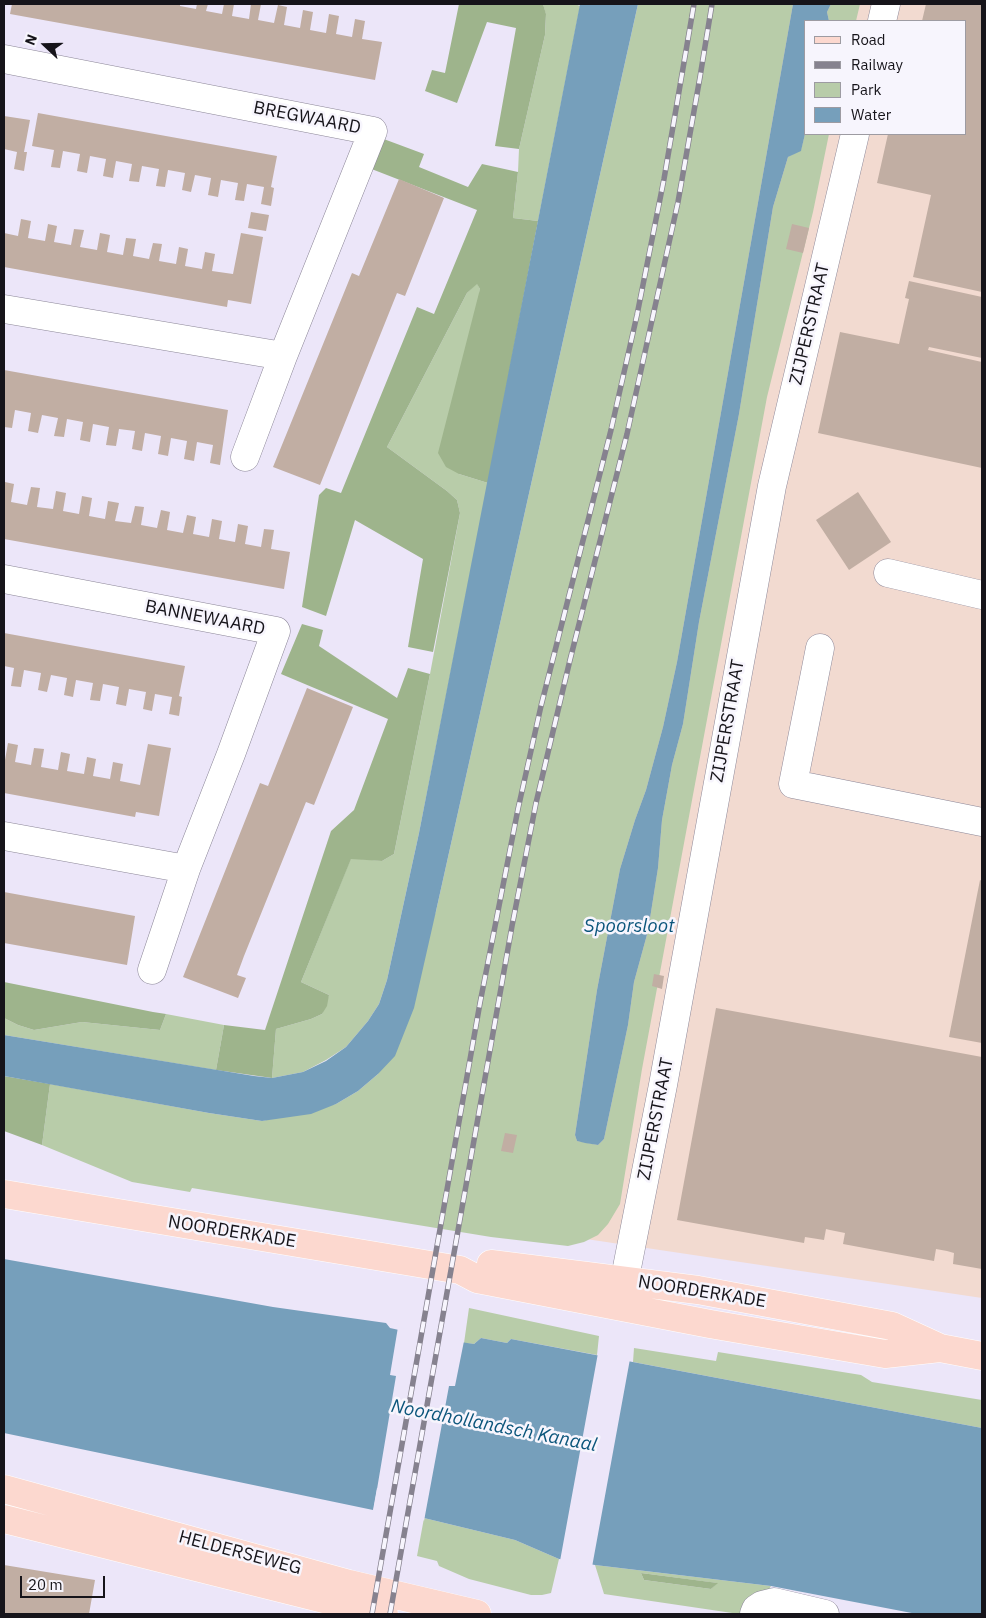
<!DOCTYPE html>
<html>
<head>
<meta charset="utf-8">
<style>
  body { margin:0 }
  #map { position:relative; width:986px; height:1618px; overflow:hidden; background:#ece6f9; font-family:"IBM Plex Sans",sans-serif }
  canvas { display:block }
  .frame { position:absolute; inset:0; border:5px solid #16141a; pointer-events:none }
  .legend { position:absolute; left:804px; top:20px; width:162px; height:115px; box-sizing:border-box; background:#f7f5fd; border:1px solid #9d9ba2; margin:0; padding:6px 9px; list-style:none; font-size:15px; color:#16141a }
  .legend li { display:flex; align-items:center; gap:10px; height:25px }
  .legend b { width:25px; border:1px solid #9d9ba2 }
  .north { position:absolute; left:20px; top:20px; width:50px; height:50px; -webkit-text-stroke:4px #f7f5fd; paint-order:stroke; rotate:291deg; font-size:14px; font-weight:700; line-height:20px; text-align:center; color:#16141a }
  .north::after { content:''; display:block; margin:auto; width:18px; height:22px; background:#16141a; clip-path:polygon(50% 0,100% 100%,50% 72%,0 100%) }
  .scale { position:absolute; left:20px; top:1576px; width:85px; height:22px; box-sizing:border-box; border:2px solid #16141a; border-top:0; padding-left:6px; font-size:15px; line-height:18px; white-space:nowrap; color:#16141a; -webkit-text-stroke:4px #f7f5fd; paint-order:stroke }
</style>
</head>
<body>
<div id="map">
<canvas width="986" height="1618"></canvas>
<div class="frame"></div>
<ul class="legend">
<li><b style="height:6px;background:#fcd8cf"></b>Road</li>
<li><b style="height:6px;background:#86828f"></b>Railway</li>
<li><b style="height:14px;background:#b8cca9"></b>Park</li>
<li><b style="height:14px;background:#769fbb"></b>Water</li>
</ul>
<div class="north">N</div>
<div class="scale">20 m</div>
</div>
<script>
const context = document.querySelector('canvas').getContext('2d');
context.lineJoin = 'round';
function paint(path, color) { context.fillStyle = color; context.fill(path, 'evenodd'); }
const toPath = rows => new Path2D(rows.map(r => 'M' + r).join(''));
function stroke(path, color, width, dash) { context.strokeStyle = color; context.lineWidth = width; context.lineCap = dash ? 'butt' : 'round'; context.setLineDash(dash || []); context.stroke(path); }
function drawText(font, color, halo, rows, align = 'center') {
  context.font = font + ' "IBM Plex Sans",sans-serif'; context.lineWidth = 5; context.setLineDash([]); context.textBaseline = 'middle'; context.strokeStyle = halo; context.fillStyle = color; for (const [text, x, y, turn = 0] of rows) {
    context.save(); context.translate(x, y); context.rotate((+turn || 0) * Math.PI / 180); context.textAlign = isNaN(turn) ? turn : align; if (halo) context.strokeText(text, 0, 0); context.fillText(text, 0, 0); context.restore();
  }
}
const commercial = toPath([
  [784,4,982,4,982,1298,539,1232],
  [805,21,965,21,965,134,805,134]
]);
const green = toPath([
  [543,4,575,4,580,6,538,221,513,218,518,172,519,149,545,35,546,15],
  [638,4,793,4,677,662,663,727,646,790,635,820,620,869,597,990,575,1135,577,1141,598,1145,604,1139,628,1025,634,982,648,931,658,868,662,820,672,765,683,724,699,622,739,414,773,207,788,157,801,150,805,134,829,134,813,212,767,397,642,1069,620,1204,608,1224,598,1235,584,1242,568,1246,491,1237,192,1188,190,1192,132,1182,42,1145,50,1084,209,1113,262,1121,336,1104,358,1091,378,1074,436,911],
  [831,4,860,4,856,21,829,21,827,12],
  [477,283,480,289,459,474,488,483,419,833,387,980,379,1004,368,1021,346,1047,326,1060,303,1072,272,1078,276,1029,311,1019,322,1014,329,995,301,982,351,858,382,861,394,854,430,674,460,513,457,500,447,491,387,447,467,293],
  [166,1014,224,1025,216,1070,4,1035,4,1018,18,1025,34,1030,82,1022,160,1030],
  [469,1308,599,1336,597,1355,511,1339,507,1343,481,1338,474,1344,464,1343],
  [634,1348,716,1361,718,1352,861,1375,872,1382,982,1400,982,1428,633,1362],
  [424,1518,515,1540,559,1559,551,1593,542,1595,531,1595,469,1579,439,1566,437,1561,417,1556],
  [595,1565,771,1586,767,1593,747,1603,739,1614,604,1594],
  [641,1573,717,1583,711,1589,644,1580]
]);
const forest = toPath([
  [459,4,543,4,546,14,545,35,519,149,495,146,516,28,487,22,457,103,425,91,432,70,445,73],
  [381,138,424,154,419,167,468,187,482,164,518,172,513,218,538,221,488,483,459,474,446,467,438,453,480,289,477,284,467,293,387,447,447,491,457,500,460,513,433,652,408,647,423,559,355,520,326,616,302,607,319,495,326,488,341,493,417,307,434,314,477,210,369,168],
  [302,624,323,630,319,646,397,698,408,668,430,674,394,854,382,861,351,859,301,982,329,995,327,1006,322,1014,311,1019,276,1029,272,1078,216,1070,224,1025,265,1030,331,831,354,810,388,719,281,674],
  [4,982,153,1012,166,1014,160,1030,82,1022,34,1030,18,1025,4,1018],
  [4,1076,50,1084,42,1145,4,1131],
  [641,1573,718,1583,711,1589,644,1580]
]);
const water = toPath([
  [580,4,638,4,436,911,414,1008,395,1056,378,1074,358,1091,336,1104,311,1114,262,1121,209,1113,4,1076,4,1035,254,1076,272,1078,303,1072,326,1061,346,1047,368,1021,379,1004,387,980,419,833],
  [793,4,831,4,827,12,829,21,805,21,805,134,801,151,788,157,773,207,739,414,699,622,683,724,672,765,662,820,658,868,648,931,634,982,628,1025,604,1139,598,1145,585,1143,577,1141,575,1135,597,990,620,869,635,820,646,790,663,727,677,662],
  [4,1259,273,1307,386,1323,390,1328,408,1332,401,1360,451,1369,454,1341,474,1344,481,1338,507,1343,511,1339,982,1428,982,1614,917,1614,771,1586,595,1565,559,1559,515,1540,424,1518,427,1498,377,1488,373,1510,4,1433]
]);
const pier = toPath([
  [398,1327,408,1329,410,1331,403,1359,449,1367,452,1340,454,1339,464,1341,455,1386,449,1386,424,1521,422,1518,425,1500,379,1491,375,1511,373,1513,396,1376,390,1375],
  [598,1353,630,1359,592,1567,560,1561]
]);
const building = toPath([
  [12,4,180,4,180,6,196,9,197,4,208,4,206,11,222,14,224,4,234,4,232,16,249,19,251,4,261,4,258,20,274,23,278,5,287,7,284,25,300,28,303,10,313,12,310,30,326,33,329,14,339,16,336,34,352,37,355,19,365,21,362,39,382,42,375,80,10,14],
  [926,4,982,4,982,292,913,277,931,195,877,183,888,134,965,134,965,21,922,21],
  [38,113,277,156,271,187,274,188,271,206,261,204,264,187,247,184,244,201,235,200,238,183,221,180,218,197,208,195,211,178,195,175,191,192,182,190,185,173,168,170,165,187,156,186,159,169,142,166,139,182,129,181,132,164,116,161,113,178,103,176,106,159,90,156,87,173,77,171,80,154,63,151,60,168,51,167,54,150,32,146],
  [4,116,30,120,24,152,27,152,24,171,14,169,17,152,4,149],
  [399,179,444,198,405,296,397,293,320,485,273,467,352,273,359,276],
  [251,212,269,215,266,231,248,228],
  [21,219,31,221,28,238,45,241,48,224,57,226,54,242,71,245,74,229,84,230,80,247,97,250,100,233,110,235,107,252,123,255,126,238,136,239,133,256,149,259,153,243,162,244,159,261,176,264,179,247,188,249,185,266,202,269,205,252,215,254,212,271,233,274,241,233,263,237,251,304,228,300,227,307,4,267,4,233,18,236],
  [792,224,809,228,803,253,786,249],
  [909,281,982,297,982,358,929,347,928,350,982,362,982,468,818,433,840,332,899,344,909,299,905,298],
  [4,370,228,410,220,465,210,463,213,445,197,442,194,461,184,459,187,441,171,438,168,456,158,454,161,436,145,433,142,451,132,449,135,431,119,429,116,446,106,445,109,427,93,424,90,442,80,440,83,422,67,419,64,437,54,436,58,418,42,415,38,433,28,431,31,413,15,410,12,428,4,427,5,408,4,408],
  [5,482,14,484,11,502,27,505,31,487,40,488,37,507,53,509,56,491,66,493,63,511,79,514,82,496,92,498,89,516,105,519,108,501,119,503,115,521,131,523,135,506,144,507,141,525,157,528,161,510,170,512,167,530,183,533,187,515,196,517,193,534,209,537,212,519,222,521,219,539,235,542,238,524,248,526,245,544,261,547,264,529,274,530,271,549,290,552,284,589,4,539],
  [858,492,891,542,849,570,816,520],
  [4,633,185,666,179,696,182,697,179,716,169,714,172,697,155,694,152,711,143,709,146,692,129,689,126,706,116,704,119,687,103,684,100,701,90,700,93,683,76,680,73,697,64,695,67,678,51,675,47,692,38,690,41,673,24,670,21,687,11,686,14,668,4,666],
  [307,688,353,707,314,805,306,802,244,956,237,975,246,978,238,998,183,977,260,783,268,786],
  [8,743,18,745,15,762,31,765,34,748,44,749,41,767,58,770,61,752,70,754,67,771,84,774,87,757,96,759,93,776,110,779,113,762,123,764,120,781,140,785,148,744,171,748,159,816,136,812,135,817,4,793,4,760,5,760],
  [980,880,982,881,982,1043,949,1037],
  [4,892,135,916,127,965,4,943],
  [654,974,664,976,662,989,652,986],
  [716,1008,982,1057,982,1269,953,1264,954,1253,947,1251,936,1249,934,1261,843,1244,845,1233,830,1230,826,1229,824,1240,805,1237,804,1243,677,1220],
  [505,1133,517,1135,513,1153,501,1151],
  [4,1565,95,1580,89,1614,4,1614]
]);
const minor = toPath([
  [882,21,886,4],
  [4,59,373,131,283,356,245,457],
  [4,309,283,356],
  [888,573,982,595],
  [4,579,276,631,231,754,186,869,152,970],
  [820,648,793,784,982,822],
  [4,836,186,869],
  [620,1303,663,1085,772,486,855,134],
  [754,1614,756,1609,762,1605,774,1602,825,1614]
]);
const major = toPath([
  [4,1194,460,1270,477,1279,710,1324,885,1354,940,1348],
  [491,1264,698,1290,811,1311,892,1326,940,1348,982,1356],
  [4,1489,349,1584,477,1614],
  [4,1519,384,1614]
]);
const rail = toPath([
  [372,1614,480,1003,518,809,541,706,611,430,637,315,664,179,694,4],
  [390,1614,512,926,536,803,570,660,627,434,678,202,700,77,712,4]
]);
const streetNames = [
  ["BREGWAARD",307,118,11],
  ["ZIJPERSTRAAT",810,324,-77],
  ["BANNEWAARD",205,618,11],
  ["ZIJPERSTRAAT",728,721,-80],
  ["ZIJPERSTRAAT",656,1119,-79],
  ["NOORDERKADE",232,1232,9],
  ["NOORDERKADE",702,1292,9],
  ["HELDERSEWEG",240,1553,15]
];
const waterNames = [
  ["Spoorsloot",629,927],
  ["Noordhollandsch Kanaal",494,1426,11]
];
paint(commercial, '#f2dad0');
paint(green, '#b8cca9');
paint(forest, '#9eb48c');
paint(water, '#769fbb');
paint(pier, '#ece6f9');
paint(building, '#c1aea3');
stroke(minor, '#8c8798', 29);
stroke(major, '#fff', 29);
stroke(minor, '#fff', 28);
stroke(major, '#fcd8cf', 28);
stroke(rail, '#86828f', 5.5);
stroke(rail, '#f7f5fd', 4, [11]);
drawText('18px', '#16141a', '#f7f5fd', streetNames);
drawText('italic 19px', '#0b557b', '#f7f5fd', waterNames);
</script>
</body>
</html>
